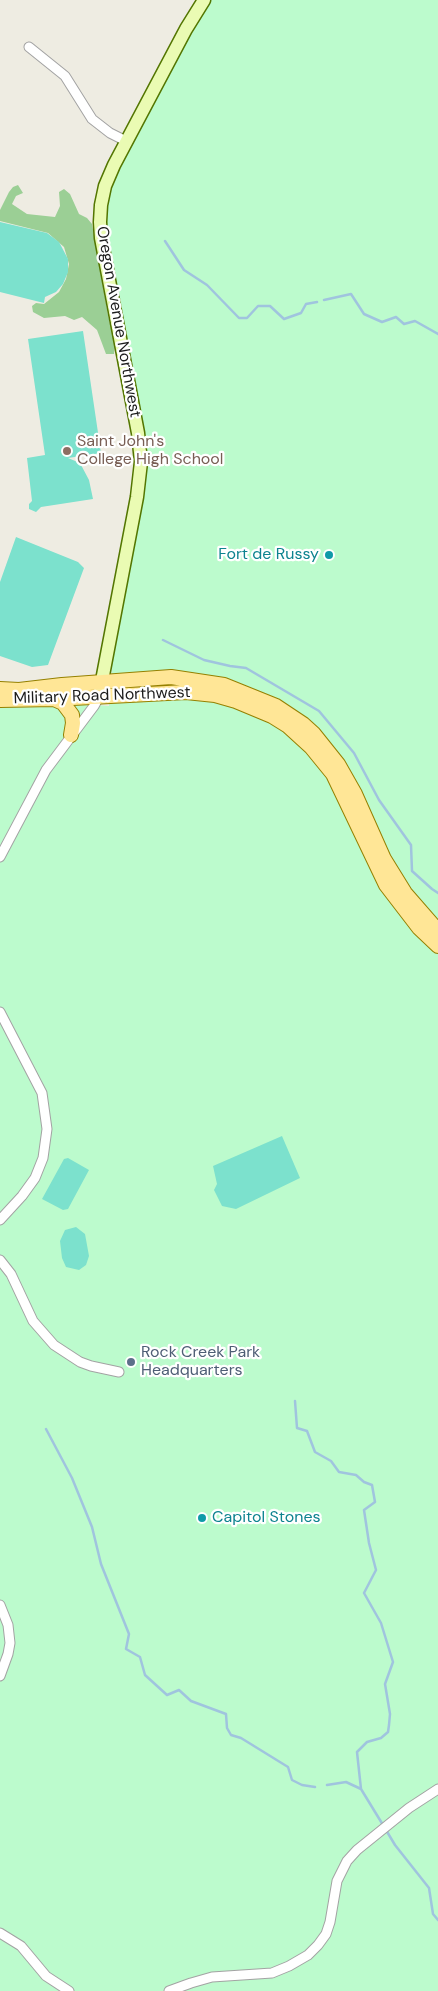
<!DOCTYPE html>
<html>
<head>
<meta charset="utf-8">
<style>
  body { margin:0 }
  canvas { display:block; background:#eeece2 }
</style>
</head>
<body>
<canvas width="438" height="1991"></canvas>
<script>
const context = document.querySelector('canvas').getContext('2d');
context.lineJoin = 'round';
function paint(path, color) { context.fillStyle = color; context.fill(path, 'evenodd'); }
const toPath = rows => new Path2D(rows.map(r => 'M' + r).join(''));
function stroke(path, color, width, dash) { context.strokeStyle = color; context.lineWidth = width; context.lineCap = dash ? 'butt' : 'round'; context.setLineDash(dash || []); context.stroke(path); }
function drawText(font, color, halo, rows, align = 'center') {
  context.font = font + ' "DM Sans",sans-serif'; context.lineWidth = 4.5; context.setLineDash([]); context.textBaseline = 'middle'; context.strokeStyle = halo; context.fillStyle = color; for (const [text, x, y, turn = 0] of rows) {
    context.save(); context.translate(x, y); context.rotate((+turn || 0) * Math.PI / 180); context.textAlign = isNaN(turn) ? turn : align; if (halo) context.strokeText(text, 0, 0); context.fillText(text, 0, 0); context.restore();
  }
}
const forest = toPath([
  [18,185,23,193,16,196,12,204,27,214,55,217,60,206,59,192,64,189,70,194,79,214,87,218,92,224,108,315,115,346,114,354,106,354,97,330,82,317,74,320,65,316,44,318,33,312,32,306,36,303,44,304,59,292,66,279,69,264,64,247,48,233,0,221,0,210,9,192,13,187]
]);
const park = toPath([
  [208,0,438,0,438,1991,0,1991,0,706,84,704,109,706,113,653,142,490,106,254,105,201,131,142,148,115]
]);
const pitch = toPath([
  [0,222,47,233,59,242,68,259,68,272,63,284,56,292,45,297,44,303,0,292],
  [83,331,101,453,68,458,80,463,89,480,93,499,41,507,36,512,29,509,29,504,32,501,27,458,45,455,28,339],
  [16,537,78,562,84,568,48,665,32,667,0,656,0,582],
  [282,1136,300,1178,236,1209,222,1206,214,1190,217,1184,213,1166],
  [68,1158,89,1170,68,1209,63,1210,42,1199,64,1159],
  [76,1227,85,1234,89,1256,86,1265,79,1270,66,1267,62,1258,60,1241,65,1230]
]);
const stream = toPath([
  [165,241,184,270,207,285,239,318,247,318,258,306,270,306,284,319,301,313,306,304,317,302],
  [324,300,351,294,364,314,382,322,396,317,404,324,415,321,438,334],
  [163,640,204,660,230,666,246,668,319,711,354,753,379,800,411,845,412,871,432,889,438,893],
  [295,1401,297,1428,307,1431,315,1452,331,1461,339,1472,356,1475,364,1482,372,1485,375,1502,364,1510,369,1543,376,1570,364,1593,381,1623,393,1662,385,1684,390,1714,389,1725,388,1732,381,1738,367,1742,357,1752,361,1789,383,1825],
  [46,1429,72,1478,92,1527,101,1564,129,1634,126,1649,140,1657,145,1675,167,1695,179,1690,191,1701,226,1714,227,1728,231,1735,241,1738,288,1767,292,1780,302,1785,315,1787],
  [327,1785,346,1782,361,1789],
  [386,1830,395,1845,429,1888,433,1914,438,1920]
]);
const street = toPath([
  [29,47,65,76,92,119,110,133,126,141],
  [0,857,46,770,94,706,100,695],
  [0,1012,42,1093,47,1129,43,1158,35,1178,22,1196,0,1220],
  [0,1260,11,1274,33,1321,54,1345,80,1362,91,1366,119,1372],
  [0,1605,8,1625,10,1643,8,1654,0,1676],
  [0,1933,21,1946,46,1976,69,1991],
  [169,1991,191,1983,212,1977,272,1973,289,1966,308,1955,318,1945,326,1934,330,1922,337,1881,347,1861,357,1850,409,1808,438,1789]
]);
const secondary = toPath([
  [100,691,137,497,141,462,138,433,101,238,100,222,101,205,105,186,114,165,186,29,204,0]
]);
const primary = toPath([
  [0,689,19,690,62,685,171,677,224,685,276,706,303,724,314,734,338,764,355,794,384,859,405,893,438,931],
  [54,699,63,703,72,715,73,723,71,735],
  [0,700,54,699,186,692,215,695,236,701,272,716,288,726,311,747,333,774,386,885,419,928,438,946]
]);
const markers = [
  [67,451,5,"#8d6e63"],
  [329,555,5,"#0f9aa8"],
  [131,1362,5,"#5c6f8a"],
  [202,1518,5,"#0f9aa8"]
];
const streetNames = [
  ["Oregon Avenue Northwest",118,322,80],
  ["Military Road Northwest",102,696,-2]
];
const educationNames = [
  ["Saint John's",77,442],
  ["College High School",77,460]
];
const cultureNames = [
  ["Fort de Russy",319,555],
  ["Capitol Stones",212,1518,"left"]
];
const serviceNames = [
  ["Rock Creek Park",141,1353],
  ["Headquarters",141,1371]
];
paint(forest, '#9bcf95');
paint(park, '#bcfbcd');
paint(pitch, '#7ce1cd');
stroke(stream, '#a0c4de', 2.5);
stroke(street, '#a3a3a3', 11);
stroke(secondary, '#537601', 15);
stroke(primary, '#958000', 16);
stroke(street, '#fff', 9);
stroke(secondary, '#eafbb3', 12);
stroke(primary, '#ffe696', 14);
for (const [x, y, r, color] of markers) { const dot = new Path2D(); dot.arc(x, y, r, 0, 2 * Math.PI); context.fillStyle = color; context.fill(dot); stroke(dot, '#fff', 2); }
drawText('16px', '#1c1c1c', '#fff', streetNames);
drawText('16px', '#785e54', '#fff', educationNames, 'left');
drawText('16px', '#0d838f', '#fff', cultureNames, 'right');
drawText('16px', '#4e5e75', '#fff', serviceNames, 'left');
</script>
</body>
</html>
